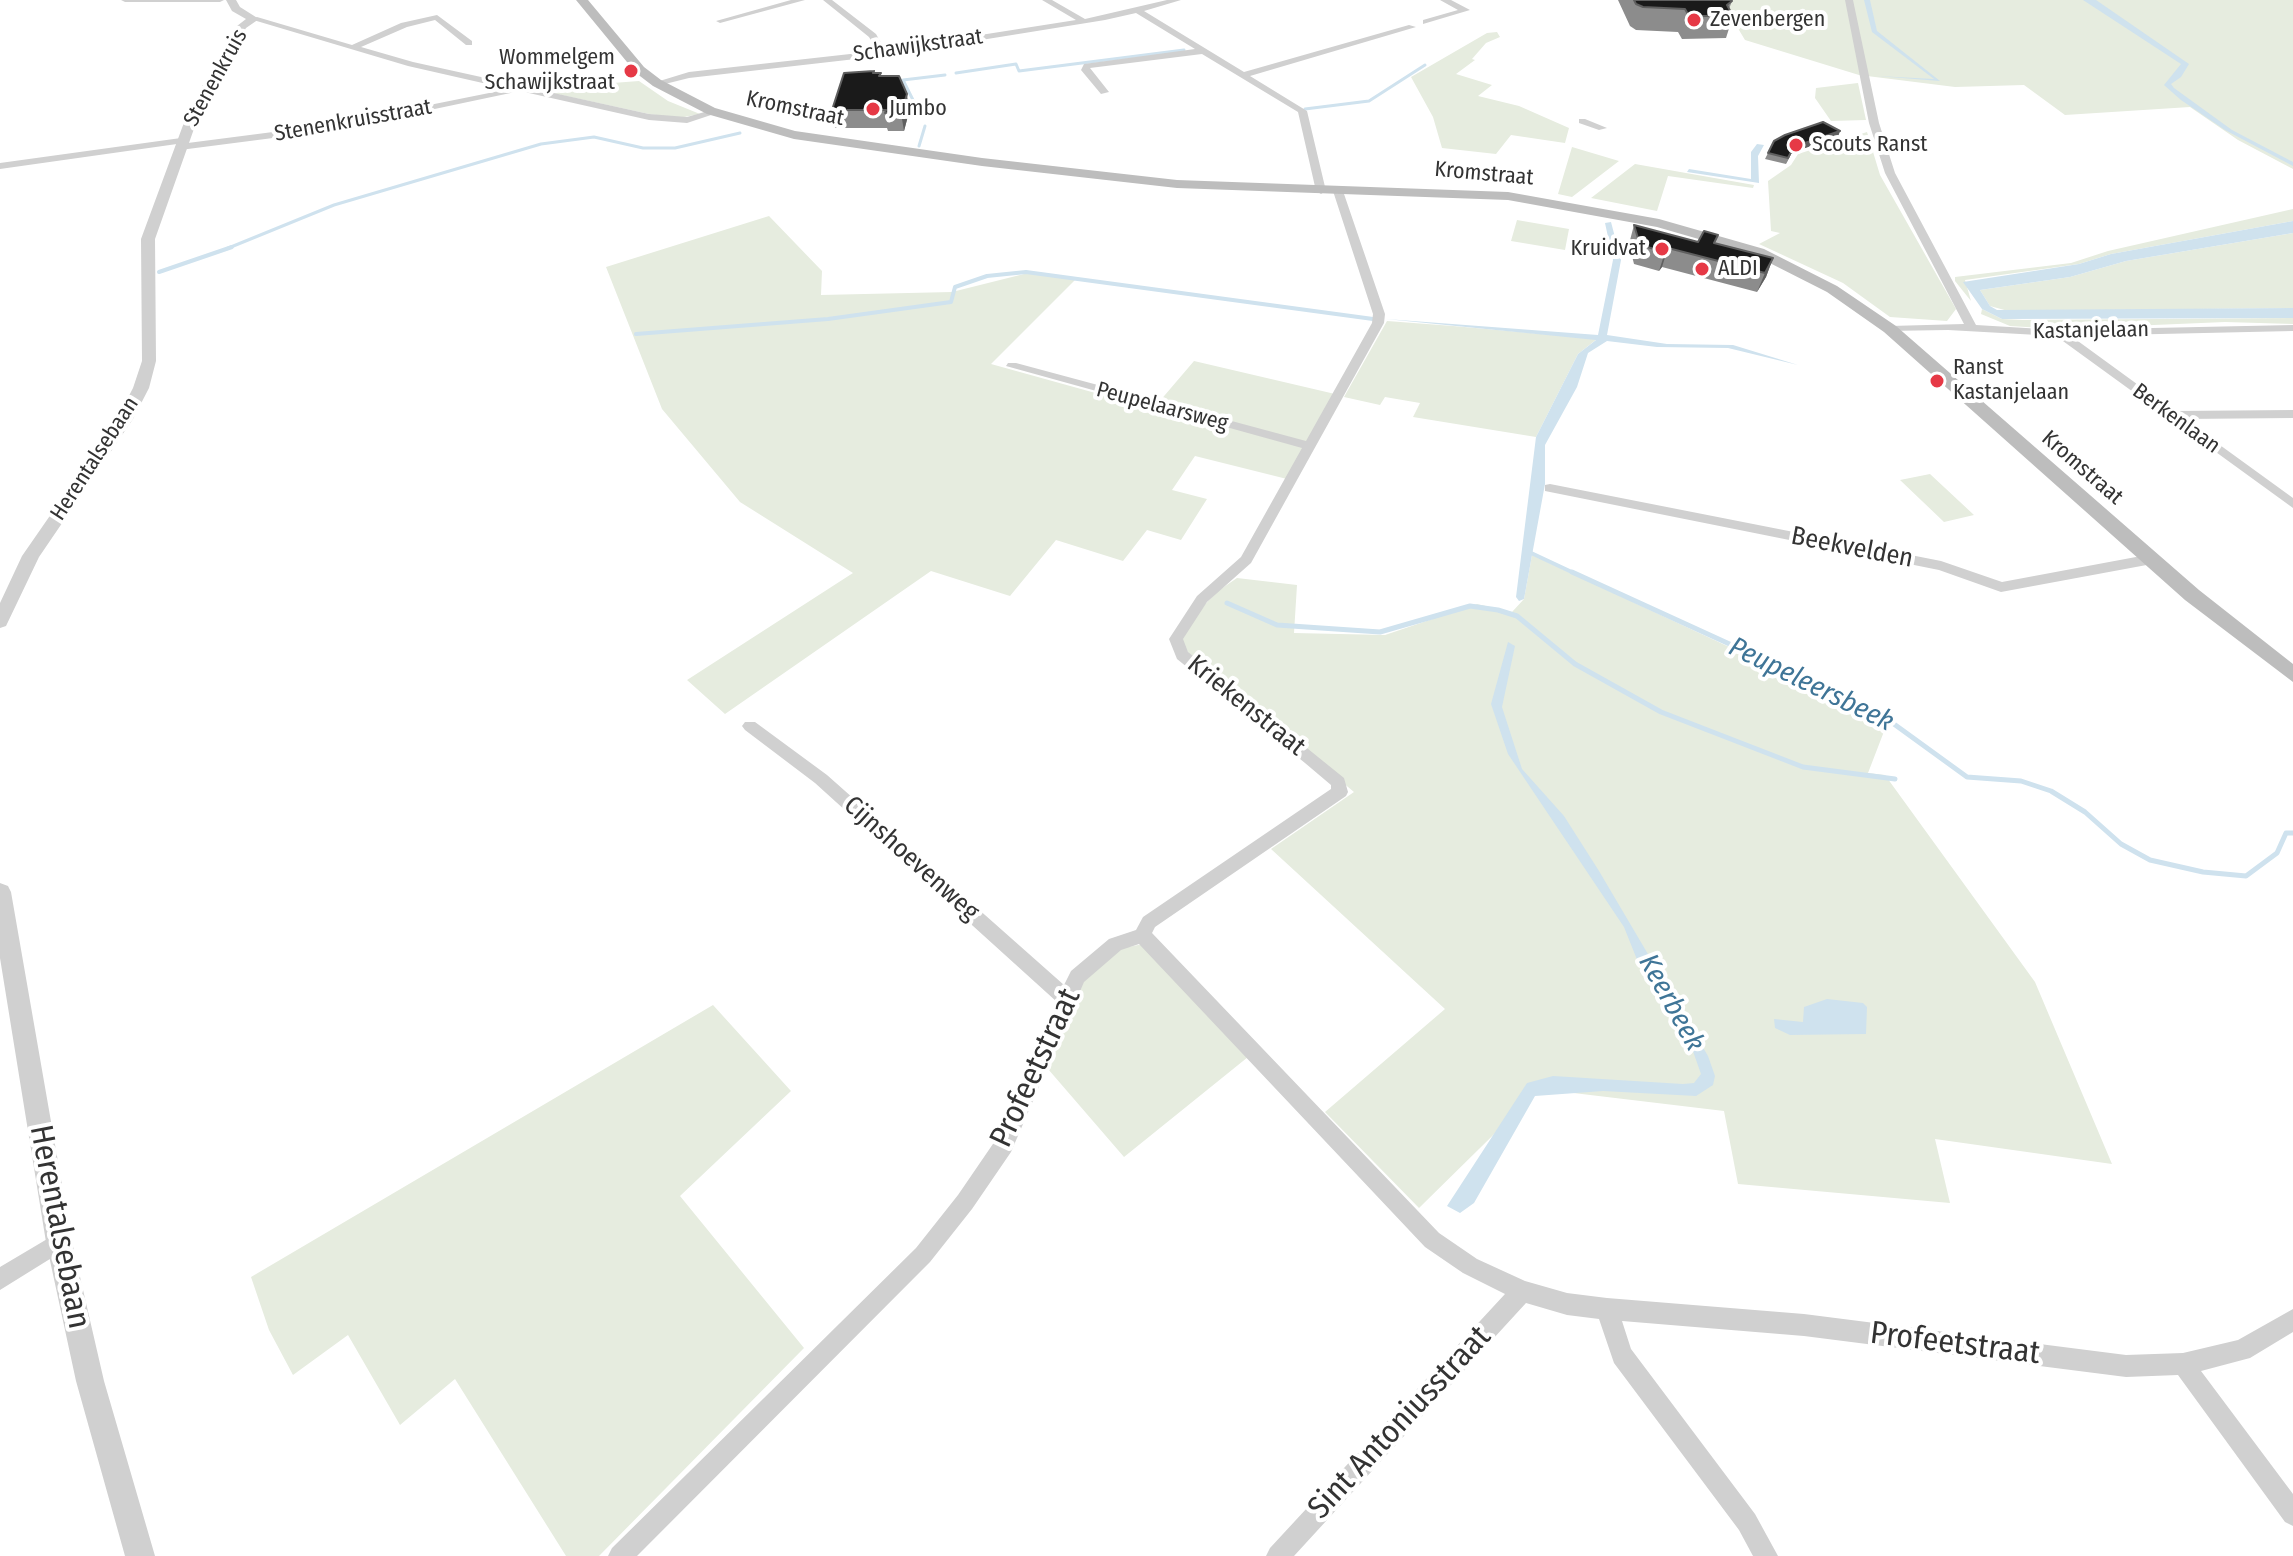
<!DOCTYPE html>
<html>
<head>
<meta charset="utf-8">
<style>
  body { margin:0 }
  canvas { display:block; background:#fff }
</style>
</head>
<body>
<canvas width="2293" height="1556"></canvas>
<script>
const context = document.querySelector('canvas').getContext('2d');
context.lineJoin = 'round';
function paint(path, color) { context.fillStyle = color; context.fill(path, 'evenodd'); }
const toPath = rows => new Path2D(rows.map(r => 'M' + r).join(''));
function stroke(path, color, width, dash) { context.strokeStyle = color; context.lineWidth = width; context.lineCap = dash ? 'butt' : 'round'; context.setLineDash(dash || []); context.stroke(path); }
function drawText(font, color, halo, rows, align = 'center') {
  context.font = font + ' "Fira Sans Condensed",sans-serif'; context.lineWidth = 8; context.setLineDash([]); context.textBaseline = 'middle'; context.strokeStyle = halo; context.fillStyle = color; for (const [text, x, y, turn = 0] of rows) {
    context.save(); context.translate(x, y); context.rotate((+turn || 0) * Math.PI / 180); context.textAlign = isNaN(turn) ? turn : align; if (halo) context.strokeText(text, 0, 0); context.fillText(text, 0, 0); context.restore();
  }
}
const green = toPath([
  [1721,0,2293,0,2293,169,2238,140,2190,107,2065,115,2024,85,1955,87,1859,75,1745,40],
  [1497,32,1500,37,1486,43,1472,59,1475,60,1456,74,1492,85,1478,96,1519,106,1569,128,1565,143,1511,135,1496,154,1442,148,1433,117,1411,77,1487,33],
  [639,81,668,101,700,114,679,118,649,114,534,89],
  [1858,83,1866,120,1831,121,1815,98,1816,88],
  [1867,132,1880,175,1956,309,1947,321,1890,317,1843,283,1759,244,1780,233,1771,231,1768,181,1791,165,1798,154],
  [1572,147,1619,161,1572,197,1558,194],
  [1635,164,1754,185,1753,188,1668,176,1657,211,1591,198],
  [2293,209,2293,221,2111,254,2079,264,1965,280,1971,301,1955,281,1955,277,2071,263,2108,251],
  [769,216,822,271,821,295,952,292,1028,273,1075,280,991,364,1153,409,1194,361,1335,394,1287,479,1195,456,1172,490,1207,499,1181,540,1147,530,1123,561,1056,540,1010,596,931,571,725,714,687,680,853,573,740,502,662,409,606,267],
  [1517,220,1569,229,1565,250,1511,241],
  [2293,233,2293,308,2008,311,1990,306,1980,290,2070,277,2126,261],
  [1982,309,2002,319,2023,320,2293,318,2293,324,2225,322,2059,329,2010,326,1981,314],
  [1387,321,1453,326,1597,339,1578,354,1536,437,1413,417,1420,403,1385,397,1380,405,1344,397],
  [1930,474,1974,515,1944,522,1900,480],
  [1532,555,1888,721,1868,773,1885,775,2035,982,2112,1164,1935,1139,1950,1203,1738,1184,1724,1111,1540,1089,1419,1208,1325,1112,1445,1009,1271,849,1354,792,1189,654,1181,640,1187,623,1218,591,1237,578,1297,585,1294,633,1385,635,1477,604,1512,612,1524,599],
  [1143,944,1248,1057,1124,1157,1048,1069,1083,982,1119,949],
  [713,1005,791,1091,680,1196,804,1348,599,1556,566,1556,455,1379,400,1425,348,1335,293,1375,269,1330,251,1277]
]);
const water = toPath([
  [1864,0,1870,0,1877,31,1940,81,1877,76,1934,79,1872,32],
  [2083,0,2096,0,2189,64,2181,77,2171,84,2174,88,2232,130,2293,162,2293,166,2225,130,2181,100,2164,85,2181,64],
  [1757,144,1764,145,1758,156,1759,183,1687,172,1689,169,1751,179,1751,152],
  [2293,221,2293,233,2126,261,2070,277,1980,290,1990,306,1997,310,2293,308,2293,318,2002,319,1982,309,1963,282,2079,264,2111,254],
  [1611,222,1621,260,1607,335,1667,344,1733,345,1798,365,1728,348,1657,347,1607,341,1588,353,1577,387,1545,445,1545,484,1524,599,1519,601,1516,597,1536,437,1578,354,1596,340,1386,319,1598,335,1613,260,1605,223],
  [1508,642,1515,646,1502,707,1522,769,1564,816,1599,871,1708,1056,1715,1076,1713,1085,1696,1096,1603,1091,1535,1096,1474,1203,1460,1213,1447,1206,1527,1083,1553,1076,1683,1084,1694,1083,1701,1074,1688,1037,1638,962,1624,927,1508,754,1491,704],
  [1827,999,1863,1003,1867,1007,1866,1034,1790,1035,1775,1028,1774,1019,1803,1022,1804,1007]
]);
const streamFar2 = toPath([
  [956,73,1016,64,1019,71,1184,50],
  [914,102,903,80,945,75],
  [916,107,920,115],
  [1305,109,1369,101,1425,65],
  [919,146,925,126],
  [226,249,334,205,541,144,594,137,643,148,675,148,740,133]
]);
const streamFar1 = toPath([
  [159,272,232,247],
  [636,334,828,319,951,302,955,287,987,276,1026,272,1373,319],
  [1529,552,1576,574]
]);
const stream = toPath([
  [1572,572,1876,711,1967,777,2021,781,2051,791,2085,812,2121,844,2150,860,2203,872,2246,876,2277,853,2286,833,2293,833],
  [1227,603,1277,625,1380,632,1470,606,1498,610,1517,616,1575,664,1661,712,1803,767,1895,779]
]);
const minor = toPath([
  [121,0,224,0,220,2,125,2,121,0],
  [791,0,805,0,720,23,716,21,791,0],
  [823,0,832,0,876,34,885,50,1076,20,1042,0,1052,0,1085,19,1167,0,1181,0,1144,11,1244,72,1409,25,1416,27,1250,76,1307,111,1326,191,1321,194,1316,191,1298,112,1202,54,1090,68,1109,92,1101,94,1081,70,1084,64,1195,49,1136,13,1105,20,882,56,689,78,657,86,653,83,689,72,877,51,869,37,823,0],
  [1440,0,1451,0,1470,10,1423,24,1423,20,1458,10,1440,0],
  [1845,0,1853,0,1879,123,1895,173,1976,325,2059,330,2293,325,2293,331,2071,336,2174,411,2293,410,2293,418,2184,419,2293,498,2293,508,2056,336,1948,330,1886,331,1884,329,1890,326,1964,324,1885,173,1869,123,1845,0],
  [437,15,472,41,472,45,466,45,435,20,407,27,361,47,413,62,649,114,687,117,715,109,720,112,687,123,649,120,520,91,335,130,180,150,175,147,180,144,335,124,509,89,408,66,250,19,257,17,352,45,401,23,437,15],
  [1579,119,1585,119,1607,128,1599,130,1579,123,1579,119],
  [181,138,186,141,184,143,0,169,0,163,181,138],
  [1338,188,1343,191,1385,314,1384,323,1251,563,1207,602,1183,639,1188,652,1344,778,1348,792,1346,796,1155,927,1152,933,1439,1233,1477,1259,1525,1281,1567,1293,1607,1298,1804,1314,2126,1355,2183,1353,2238,1340,2293,1309,2293,1332,2250,1358,2201,1371,2293,1494,2293,1526,2285,1522,2178,1375,2126,1377,1804,1336,1622,1321,1631,1349,1755,1514,1778,1556,1753,1556,1739,1530,1614,1363,1599,1319,1567,1315,1526,1303,1294,1556,1266,1556,1270,1548,1505,1294,1463,1273,1425,1247,1139,944,1121,950,1084,982,1011,1152,972,1209,930,1262,637,1556,608,1556,612,1548,916,1248,958,1195,997,1138,1057,1002,815,783,745,730,742,726,745,722,755,722,827,775,1064,985,1071,971,1109,939,1136,930,1143,917,1331,789,1331,785,1305,763,1177,659,1169,639,1197,596,1241,557,1302,448,1006,366,1008,363,1016,363,1306,441,1372,323,1373,314,1333,191,1338,188],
  [1550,484,1941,561,2002,582,2152,554,2159,559,2152,564,2001,592,1939,570,1545,491,1545,485,1550,484],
  [59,1232,66,1235,69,1242,66,1249,0,1290,0,1267,59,1232]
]);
const tertiary = toPath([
  [226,0,236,0,240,7,259,19,246,28,201,109,155,239,156,361,149,388,133,419,39,557,6,626,0,628,0,603,22,556,117,419,133,388,142,361,141,239,189,109,237,26,246,19,232,11,226,0],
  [0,883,8,886,11,892,72,1242,104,1381,155,1556,125,1556,76,1381,46,1242,0,958,0,883]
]);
const secondary = toPath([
  [576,0,588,0,644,67,661,80,715,108,795,131,982,158,1177,180,1508,192,1659,219,1764,249,1837,286,1896,326,2199,590,2293,664,2293,682,2185,600,1884,332,1827,292,1754,255,1657,227,1508,200,1177,188,982,166,794,139,707,114,653,86,636,73,576,0]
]);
const wall = toPath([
  [1618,0,1731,0,1732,1,1729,9,1733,16,1726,38,1682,39,1678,32,1636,30,1630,26],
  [874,73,882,76,909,112,904,131,888,131,887,128,835,128,832,110],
  [1838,137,1799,150,1791,154,1786,164,1765,159,1768,153],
  [1634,225,1698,242,1718,235,1715,243,1773,258,1766,277,1757,292,1662,267,1659,271,1634,264,1629,244]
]);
const shadedWall = toPath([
  [907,94,909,112,904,131,901,113],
  [1840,131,1838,137,1799,150,1791,154,1786,164,1793,148,1802,144],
  [1668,248,1662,267,1659,271,1665,252],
  [1773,258,1766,277,1757,292,1765,273]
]);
const building = toPath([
  [1634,0,1731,0,1732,1,1727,5,1733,16,1689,16,1685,9,1643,7,1636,4,1634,0],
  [874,71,873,73,881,73,879,76,899,76,907,94,901,113,885,113,886,110,832,110,844,73,874,71],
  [1823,122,1840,131,1802,144,1793,148,1788,158,1768,153,1774,141,1785,135,1823,122],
  [1634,225,1698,242,1704,231,1718,235,1714,243,1773,258,1765,273,1668,248,1665,252,1640,245,1634,225]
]);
const markers = [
  [1694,20,8,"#e63946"],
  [631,71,8,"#e63946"],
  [873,109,8,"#e63946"],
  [1796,145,8,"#e63946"],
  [1662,249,8,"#e63946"],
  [1702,269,8,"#e63946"],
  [1937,381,8,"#e63946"]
];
const farPoinames = [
  ["Zevenbergen",1710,20],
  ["Wommelgem",615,58,"right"],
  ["Schawijkstraat",615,83,"right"],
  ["Jumbo",889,109],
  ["Scouts Ranst",1812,145],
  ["Kruidvat",1646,249,"right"],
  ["ALDI",1718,269],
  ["Ranst",1953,368],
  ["Kastanjelaan",1953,393]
];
const farStreetnames = [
  ["Schawijkstraat",918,46,-8],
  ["Stenenkruis",216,78,-61],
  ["Kromstraat",795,109,12],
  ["Stenenkruisstraat",353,121,-10],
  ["Kromstraat",1484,174,5],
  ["Kastanjelaan",2091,331,-1],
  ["Peupelaarsweg",1162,407,15],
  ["Berkenlaan",2176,419,36],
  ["Herentalsebaan",95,459,-57],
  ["Kromstraat",2082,468,41]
];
const streetNames = [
  ["Beekvelden",1852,548,11],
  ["Kriekenstraat",1246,706,39],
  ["Cijnshoevenweg",911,859,42]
];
const waterNames = [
  ["Peupeleersbeek",1811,685,26],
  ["Keerbeek",1671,1003,61]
];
const nearStreetnames = [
  ["Profeetstraat",1036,1068,-65],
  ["Herentalsebaan",59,1227,79],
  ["Profeetstraat",1955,1344,7],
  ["Sint Antoniusstraat",1400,1423,-47]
];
paint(green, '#e6ecdf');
paint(water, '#cfe2ee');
stroke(streamFar2, '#cfe2ee', 3);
stroke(streamFar1, '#cfe2ee', 4);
stroke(stream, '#cfe2ee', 5);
paint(minor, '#d0d0d0');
paint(tertiary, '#d0d0d0');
paint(secondary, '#bdbdbd');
paint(wall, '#8c8c8c');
paint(shadedWall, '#5f5f5f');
paint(building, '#1a1a1a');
stroke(building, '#5f5f5f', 2);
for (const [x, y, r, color] of markers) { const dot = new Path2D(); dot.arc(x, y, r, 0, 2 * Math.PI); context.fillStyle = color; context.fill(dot); stroke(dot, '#fff', 3); }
drawText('22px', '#333', '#fff', farPoinames, 'left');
drawText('22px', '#333', '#fff', farStreetnames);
drawText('26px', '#333', '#fff', streetNames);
drawText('italic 28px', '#3f7597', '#fff', waterNames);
drawText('32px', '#333', '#fff', nearStreetnames);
</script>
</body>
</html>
